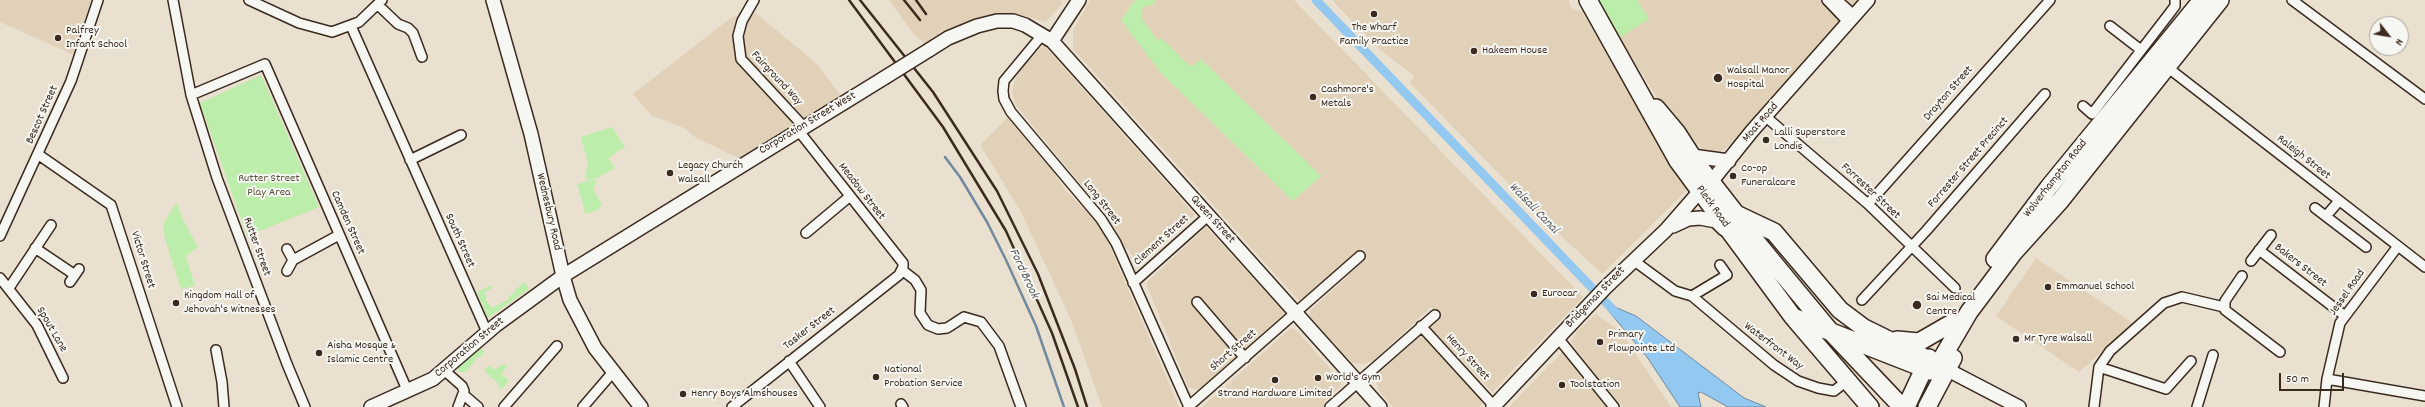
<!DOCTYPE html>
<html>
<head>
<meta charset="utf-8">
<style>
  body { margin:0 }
  #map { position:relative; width:2425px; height:407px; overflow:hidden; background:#eae0d0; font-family:Dekko,sans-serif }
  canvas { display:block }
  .north { position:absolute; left:2369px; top:16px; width:40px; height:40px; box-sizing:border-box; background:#f6f6f2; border:1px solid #aba49d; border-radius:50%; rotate:121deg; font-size:11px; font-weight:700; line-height:16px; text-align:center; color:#3b2a1e }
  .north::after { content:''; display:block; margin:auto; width:14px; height:18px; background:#3b2a1e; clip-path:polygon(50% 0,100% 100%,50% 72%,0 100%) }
  .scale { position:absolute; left:2279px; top:373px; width:65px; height:18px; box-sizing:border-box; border:2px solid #3b2a1e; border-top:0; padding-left:5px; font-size:12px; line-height:14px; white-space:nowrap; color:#3b2a1e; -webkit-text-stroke:3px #f6f6f2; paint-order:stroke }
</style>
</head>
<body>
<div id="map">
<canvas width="2425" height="407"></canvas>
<div class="north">N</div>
<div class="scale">50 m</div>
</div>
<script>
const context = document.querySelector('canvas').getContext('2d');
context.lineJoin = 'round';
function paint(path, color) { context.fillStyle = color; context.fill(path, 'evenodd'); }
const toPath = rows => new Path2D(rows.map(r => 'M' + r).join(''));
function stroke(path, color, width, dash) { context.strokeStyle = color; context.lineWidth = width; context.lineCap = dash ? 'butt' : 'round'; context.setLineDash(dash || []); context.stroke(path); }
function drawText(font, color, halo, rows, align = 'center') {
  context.font = font + ' Dekko,sans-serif'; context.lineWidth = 4; context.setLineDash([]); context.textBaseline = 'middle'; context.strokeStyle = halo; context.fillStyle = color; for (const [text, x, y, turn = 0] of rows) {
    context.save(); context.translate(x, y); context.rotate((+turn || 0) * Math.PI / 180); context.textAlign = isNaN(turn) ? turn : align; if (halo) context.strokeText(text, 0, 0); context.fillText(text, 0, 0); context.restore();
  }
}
const built = toPath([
  [0,0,91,0,74,55,0,22],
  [889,0,1061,0,1063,3,1046,22,1016,14,993,14,972,21,945,36,942,31,938,33,941,38,928,45,914,35],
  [1090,0,1294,0,1583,297,1492,392,1430,327,1439,317,1431,307,1373,361,1362,364,1352,363,1309,315,1311,310,1367,258,1363,247,1301,303,1073,49,1073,30],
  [1332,0,1569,0,1569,4,1573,9,1582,12,1619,75,1690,187,1602,274,1543,219,1409,82,1415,77,1376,46],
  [1596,0,1860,0,1733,143,1717,154,1703,151,1675,115,1659,101],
  [756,13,816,63,842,97,740,159,693,136,684,128,651,115,633,94,732,17],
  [1044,45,1195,215,1139,263,1125,247,1116,230,1105,214,1015,104,1012,91,1015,80,1022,68],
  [1008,117,1046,161,1065,190,1100,224,1179,407,1102,407,1071,320,1020,210,980,145],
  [1206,227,1285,313,1200,389,1193,389,1188,387,1146,283],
  [2036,258,2133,323,2079,372,1996,316],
  [1596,314,1621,332,1671,407,1623,407,1591,369,1571,342,1578,330],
  [1291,328,1296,330,1341,381,1340,387,1324,402,1325,405,1323,407,1202,407],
  [1422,335,1484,402,1479,407,1393,407,1379,391,1376,382,1379,373],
  [1564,350,1607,407,1509,407]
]);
const green = toPath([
  [1135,0,1155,0,1154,4,1143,7,1141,17,1158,41,1161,38,1191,67,1201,59,1321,176,1293,201,1160,72,1121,20],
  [1596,0,1637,0,1649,19,1619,38],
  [261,75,319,207,247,236,200,103],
  [612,127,625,147,608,158,615,168,599,177,587,181,585,175,588,164,581,137],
  [597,179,593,189,602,205,597,211,583,214,585,212,577,184],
  [177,202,183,220,198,247,186,256,195,286,181,289,165,239,163,224],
  [524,282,529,289,488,318,477,292,490,286,494,287,484,293,487,297,485,299,492,308,509,299,508,297,516,291,515,290],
  [480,347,485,352,480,357,478,357,466,372,459,372,456,369],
  [503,364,507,367,501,374,509,381,501,390,498,386,499,384,484,371,489,365,494,370]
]);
const water = toPath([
  [1610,305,1636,316,1744,398,1766,407,1728,407,1701,392,1698,393,1701,407,1680,407,1647,357,1607,309,1610,305]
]);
const stream = toPath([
  [945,157,960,177,987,222,1006,260,1036,326,1064,407]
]);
const canal = toPath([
  [1316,0,1618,315]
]);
const street = toPath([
  [173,0,191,95,217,178,287,364,305,407],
  [249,0,299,23,332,32,359,22,382,0],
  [754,0,742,21,738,36,741,59,804,127],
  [1827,0,1848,22],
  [1837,0,1854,15],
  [2292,0,2425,99],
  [378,5,398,24,408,28,413,33,422,57],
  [351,26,487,332],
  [2110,26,2141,50],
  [1043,34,1004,81,1003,91,1004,99,1011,112,1101,219,1116,243,1189,407],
  [2167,67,2425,267],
  [191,95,265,64,408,392],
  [2083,106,2092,114,2169,14,2175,6,2175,0],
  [1766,117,1868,204,1955,288],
  [39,155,111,205,177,407],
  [410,160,461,135],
  [1868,204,2050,0],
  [2315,208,2366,247],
  [2326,216,2339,201],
  [806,233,849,197],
  [0,236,71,81,98,0],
  [35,248,75,275],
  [287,249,293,260,287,271],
  [2259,250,2345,316],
  [293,260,339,235],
  [1633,260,1675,291,1692,296,1727,275,1720,265],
  [2251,261,2271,235],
  [902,270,915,280,921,290,920,313,928,325,938,329,947,328,964,317,981,322,999,346,1021,407],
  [2242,276,2225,301,2225,310,2280,352],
  [0,278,37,325,63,378],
  [70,282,79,269],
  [1133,283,1208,216],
  [9,288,51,225],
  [1692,296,1774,365,1798,381,1818,388,1834,391,1848,380],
  [1862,300,1926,231,2045,94],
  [1197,302,1245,358],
  [1421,326,1494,406],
  [1558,338,1614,407],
  [216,350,222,382,224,407],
  [789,361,820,407],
  [2099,367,2166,389,2191,361],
  [445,371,462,386,464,391,458,407],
  [2327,379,2425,396],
  [464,395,478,407],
  [901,404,903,407],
  [504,407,557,346],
  [583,407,613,372],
  [732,407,899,275,903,267,903,263,798,130],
  [1188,407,1360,256],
  [1330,407,1435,315],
  [2094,407,2099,367,2110,351,2164,303,2182,297,2224,307],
  [2197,407,2213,355],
  [2324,407,2327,379,2340,323,2398,246]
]);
const secondary = toPath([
  [493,0,531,134,563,276,570,300,595,348,641,407],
  [1052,41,1079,0],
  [929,50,948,38,977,26,997,21,1013,21,1025,25,1052,41,1380,407],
  [1692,156,1729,161],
  [1673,226,1688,219,1700,218,1716,221,1724,229],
  [1946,369,2019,407],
  [371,407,433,379,496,325,563,276,884,78],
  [1493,407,1605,288,1666,230,1700,191,1711,182,1752,131,1868,0]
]);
const highway = toPath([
  [1588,0,1678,161,1793,317,1870,407],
  [1656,108,1677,133,1697,164,1736,214,1740,222,1781,272,1829,330,1902,407],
  [1736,214,1774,232,1840,310,1864,328,1927,359],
  [1995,259,2049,187,2202,0],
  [1793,317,1931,371,1938,365,1969,312,2014,252,2060,201,2220,0],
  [1897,340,1919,342,1952,323],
  [1906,407,1929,358],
  [1927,407,1953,358]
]);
const rail = toPath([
  [849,0,943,127,1006,231,1052,333,1078,407],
  [860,0,933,92,997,191,1038,274,1075,369,1087,407],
  [904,0,920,20],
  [916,0,926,14]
]);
const secondaryBridge = toPath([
  [884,78,929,50]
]);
const markers = [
  [1374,14,4,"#3b2a1e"],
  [58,38,4,"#3b2a1e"],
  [1474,51,4,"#3b2a1e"],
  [1718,78,5,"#3b2a1e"],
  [1313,97,4,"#3b2a1e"],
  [1766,140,4,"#3b2a1e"],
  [670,173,4,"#3b2a1e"],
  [1733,176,4,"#3b2a1e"],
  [2048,287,4,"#3b2a1e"],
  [1534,294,4,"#3b2a1e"],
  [176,303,4,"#3b2a1e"],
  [1917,305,5,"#3b2a1e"],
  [2016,339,4,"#3b2a1e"],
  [1600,342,4,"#3b2a1e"],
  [319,353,4,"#3b2a1e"],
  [876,377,4,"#3b2a1e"],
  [1318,378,4,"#3b2a1e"],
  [1275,380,4,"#3b2a1e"],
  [1562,385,4,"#3b2a1e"],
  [683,394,4,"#3b2a1e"]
];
const poiNames = [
  ["The Wharf",1374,28,"center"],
  ["Family Practice",1374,42,"center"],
  ["Palfrey",66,31],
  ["Infant School",66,45],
  ["Hakeem House",1482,51],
  ["Walsall Manor",1727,71],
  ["Hospital",1727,85],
  ["Cashmore's",1321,90],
  ["Metals",1321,104],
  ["Lalli Superstore",1774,133],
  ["Londis",1774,147],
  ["Legacy Church",678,166],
  ["Walsall",678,180],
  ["Co-op",1741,169],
  ["Funeralcare",1741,183],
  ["Emmanuel School",2056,287],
  ["Eurocar",1542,294],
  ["Kingdom Hall of",184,296],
  ["Jehovah's Witnesses",184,310],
  ["Sai Medical",1926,298],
  ["Centre",1926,312],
  ["Primary",1608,335],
  ["Flowpoints Ltd",1608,349],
  ["Mr Tyre Walsall",2024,339],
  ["Aisha Mosque &",327,346],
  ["Islamic Centre",327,360],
  ["National",884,370],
  ["Probation Service",884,384],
  ["World's Gym",1326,378],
  ["Toolstation",1570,385],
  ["Henry Boys Almshouses",691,394],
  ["Strand Hardware Limited",1275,394,"center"]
];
const streetNames = [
  ["Fairground Way",776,79,47],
  ["Drayton Street",1949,94,-49],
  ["Bescot Street",43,115,-66],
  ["Moat Road",1761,123,-49],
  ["Corporation Street West",808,124,-31],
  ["Raleigh Street",2303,158,38],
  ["Forrester Street Precinct",1969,163,-49],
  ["Wolverhampton Road",2056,179,-52],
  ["Meadow Street",861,192,52],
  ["Forrester Street",1870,192,43],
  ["Long Street",1101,203,52],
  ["Pleck Road",1712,207,54],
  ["Wednesbury Road",548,212,77],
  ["Queen Street",1212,220,48],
  ["Camden Street",347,223,66],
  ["South Street",459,241,66],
  ["Clement Street",1162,241,-42],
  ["Rutter Street",256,247,70],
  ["Victor Street",142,260,73],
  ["Bakers Street",2300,266,38],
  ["Jessel Road",2348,293,-55],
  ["Bridgeman Street",1596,298,-46],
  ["Tasker Street",810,329,-38],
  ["Spout Lane",51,330,60],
  ["Waterfront Way",1773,347,37],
  ["Corporation Street",470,348,-40],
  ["Short Street",1234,351,-41],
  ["Henry Street",1467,358,47]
];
const parkNames = [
  ["Rutter Street",269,179],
  ["Play Area",269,193]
];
const waterNames = [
  ["Walsall Canal",1533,209,46],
  ["Ford Brook",1023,274,65]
];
paint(built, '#e1d1b8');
paint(green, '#bdedab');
paint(water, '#93c8f1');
stroke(water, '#70899d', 1);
stroke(stream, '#70899d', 2.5);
stroke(canal, '#93c8f1', 9);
stroke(street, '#3b2a1e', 12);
stroke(secondary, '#3b2a1e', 16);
stroke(highway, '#3b2a1e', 20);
stroke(street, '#f6f6f2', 9);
stroke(secondary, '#f6f6f2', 13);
stroke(highway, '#f6f6f2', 17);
stroke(rail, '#3b2a1e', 2.5);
stroke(secondaryBridge, '#3b2a1e', 16, []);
stroke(secondaryBridge, '#f6f6f2', 13);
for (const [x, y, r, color] of markers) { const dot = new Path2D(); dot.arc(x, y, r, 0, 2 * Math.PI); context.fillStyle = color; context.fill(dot); stroke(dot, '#f6f6f2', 1.5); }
drawText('12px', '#3b2a1e', '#f6f6f2', poiNames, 'left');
drawText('12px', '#3b2a1e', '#f6f6f2', streetNames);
drawText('12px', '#55513a', '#f6f6f2', parkNames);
drawText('italic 13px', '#55595d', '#f6f6f2', waterNames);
</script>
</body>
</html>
